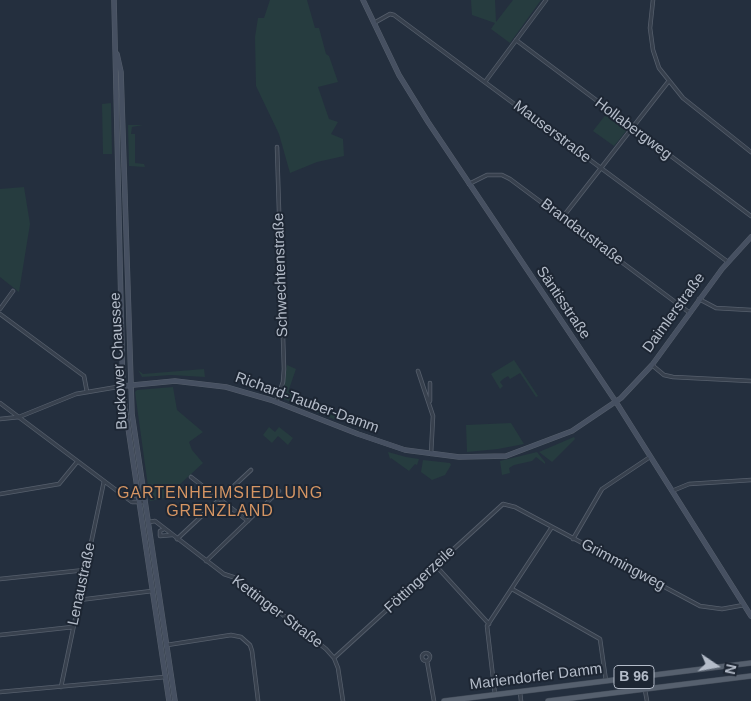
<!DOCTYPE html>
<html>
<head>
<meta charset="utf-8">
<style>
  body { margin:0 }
  #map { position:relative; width:751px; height:701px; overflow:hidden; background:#242f3e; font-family:Arial,sans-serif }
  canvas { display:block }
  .north { position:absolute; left:691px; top:641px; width:50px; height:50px; -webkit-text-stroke:4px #1d2633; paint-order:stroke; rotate:102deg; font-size:14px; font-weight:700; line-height:20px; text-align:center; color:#b4bcc9 }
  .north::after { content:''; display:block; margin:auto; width:18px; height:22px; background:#b4bcc9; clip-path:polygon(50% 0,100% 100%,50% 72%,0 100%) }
</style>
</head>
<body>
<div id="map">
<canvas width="751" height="701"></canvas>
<div class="north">N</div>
</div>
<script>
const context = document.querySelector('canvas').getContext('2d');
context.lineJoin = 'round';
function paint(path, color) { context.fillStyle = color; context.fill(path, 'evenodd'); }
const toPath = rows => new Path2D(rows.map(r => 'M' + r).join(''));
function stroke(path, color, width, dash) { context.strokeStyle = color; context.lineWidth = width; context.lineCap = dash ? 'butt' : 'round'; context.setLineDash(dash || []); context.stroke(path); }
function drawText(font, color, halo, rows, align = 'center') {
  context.font = font + ' Arial,sans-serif'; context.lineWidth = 4; context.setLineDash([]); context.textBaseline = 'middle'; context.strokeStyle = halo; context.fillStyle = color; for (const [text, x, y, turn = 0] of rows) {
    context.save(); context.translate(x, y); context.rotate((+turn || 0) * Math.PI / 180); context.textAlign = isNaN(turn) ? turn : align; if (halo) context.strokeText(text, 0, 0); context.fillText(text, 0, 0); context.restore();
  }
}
const green = toPath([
  [270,0,307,0,315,28,319,28,326,54,329,56,338,82,318,87,329,119,338,122,331,134,343,139,344,156,317,162,290,173,279,134,256,86,255,37,258,18,264,18],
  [471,0,495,0,496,22,513,0,541,0,510,43,491,29,495,23,472,15],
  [111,103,112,154,103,154,102,104],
  [607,113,625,126,626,131,614,146,593,131],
  [128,125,143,125,132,127,131,134,135,134,135,163,144,164,145,167,129,166],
  [24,187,30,224,19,292,0,277,0,189],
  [514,360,538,396,536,397,520,373,510,379,508,376,503,379,500,382,503,386,500,389,491,374],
  [287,365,296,369,288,392,340,415,336,420,284,399,283,395],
  [204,369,205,377,171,375,142,377,138,370,143,374],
  [173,387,177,410,203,432,189,442,192,450,203,463,165,498,150,501,135,392,137,390],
  [511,423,524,444,498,449,467,452,466,425],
  [269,427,275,432,279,427,293,438,288,445,278,436,272,443,263,435],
  [574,437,575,439,552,462,539,452],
  [388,452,406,457,419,459,417,465,415,464,409,471,391,458,390,459],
  [537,452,545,462,545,464,536,457,532,461,514,465,509,468,510,473,502,475,500,461],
  [423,460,450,463,451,465,445,475,432,480,421,472]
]);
const street = toPath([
  [653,0,650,28,653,50,659,68,683,98,751,152],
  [374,23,390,14,394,15,728,262],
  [516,40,751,216],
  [485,82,546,0],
  [469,184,487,175,502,175,510,179,690,313],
  [562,218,668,82],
  [699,299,716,308,751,310],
  [0,309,13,291],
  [0,314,84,376,87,392],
  [652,365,664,375,673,377,751,381],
  [418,371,433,416,431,454],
  [430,401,430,383],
  [276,402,283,382,284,369,277,147],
  [0,403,132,502,145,502],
  [0,419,19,417,76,394,123,386],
  [191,477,248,521],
  [672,491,689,484,751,480],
  [0,494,59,484,77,462],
  [126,496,140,496],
  [149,522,155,521,224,574,236,578,326,649,334,658,338,668,343,701],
  [164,529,160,531,160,536,172,535],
  [177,539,251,470],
  [573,539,602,489,650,457],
  [206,561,279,491],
  [437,567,489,624],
  [0,579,85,570],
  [512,589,600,639,606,681],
  [79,600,152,591],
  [0,635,73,627],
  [167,645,231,635,241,637,250,645,252,651,258,700],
  '422 657a4 4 0 1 1 8 0a4 4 0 1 1-8 0Z',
  [334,658,503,504,515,507,700,606,722,609,744,605],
  [427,661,434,701],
  [61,687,104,481],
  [645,690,647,701],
  [0,692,165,677],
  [520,692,521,701],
  [495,695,487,626,552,527]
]);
const secondary = toPath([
  [114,0,123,394,169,701],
  [363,0,399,75,428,122,616,402,751,616],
  [117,54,121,72,132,414,175,701],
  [123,386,175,381,226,387,271,400,358,434,405,450,459,457,506,456,572,431,621,398,652,365,722,269,751,237]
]);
const primary = toPath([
  [444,701,751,663],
  [548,701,751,676]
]);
const shields = [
  [634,677,40]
];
const shieldNames = [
  ["B 96",634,677]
];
const streetNames = [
  ["Hollabergweg",633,129,37],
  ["Mauserstraße",552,132,37],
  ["Brandaustraße",582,232,37],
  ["Schwechtenstraße",281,275,-92],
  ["Säntisstraße",563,303,56],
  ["Daimlerstraße",674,313,-54],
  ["Buckower Chaussee",119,361,-93],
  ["Richard-Tauber-Damm",307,403,20],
  ["Grimmingweg",623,565,28],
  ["Föttingerzeile",420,580,-43],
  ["Lenaustraße",82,584,-78],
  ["Kettinger Straße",277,612,37],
  ["Mariendorfer Damm",536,677,-7]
];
const neighbourhoodNames = [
  ["GARTENHEIMSIEDLUNG",220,494],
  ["GRENZLAND",220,512]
];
paint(green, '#263c3f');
stroke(street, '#565f6c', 4.5);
stroke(secondary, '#565f6c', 5.5);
stroke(primary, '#414a57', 6);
stroke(street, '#38414e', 3);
stroke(secondary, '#465061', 4.5);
stroke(primary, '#56606e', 5);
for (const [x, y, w] of shields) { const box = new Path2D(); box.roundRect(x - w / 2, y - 11.5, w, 23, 4); context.fillStyle = '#1d2633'; context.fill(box); stroke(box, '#b4bcc9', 1); }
drawText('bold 14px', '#b4bcc9', null, shieldNames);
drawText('15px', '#b4bcc9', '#1d2633', streetNames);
context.letterSpacing = '1px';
drawText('16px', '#d59563', '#1d2633', neighbourhoodNames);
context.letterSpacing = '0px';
</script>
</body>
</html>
